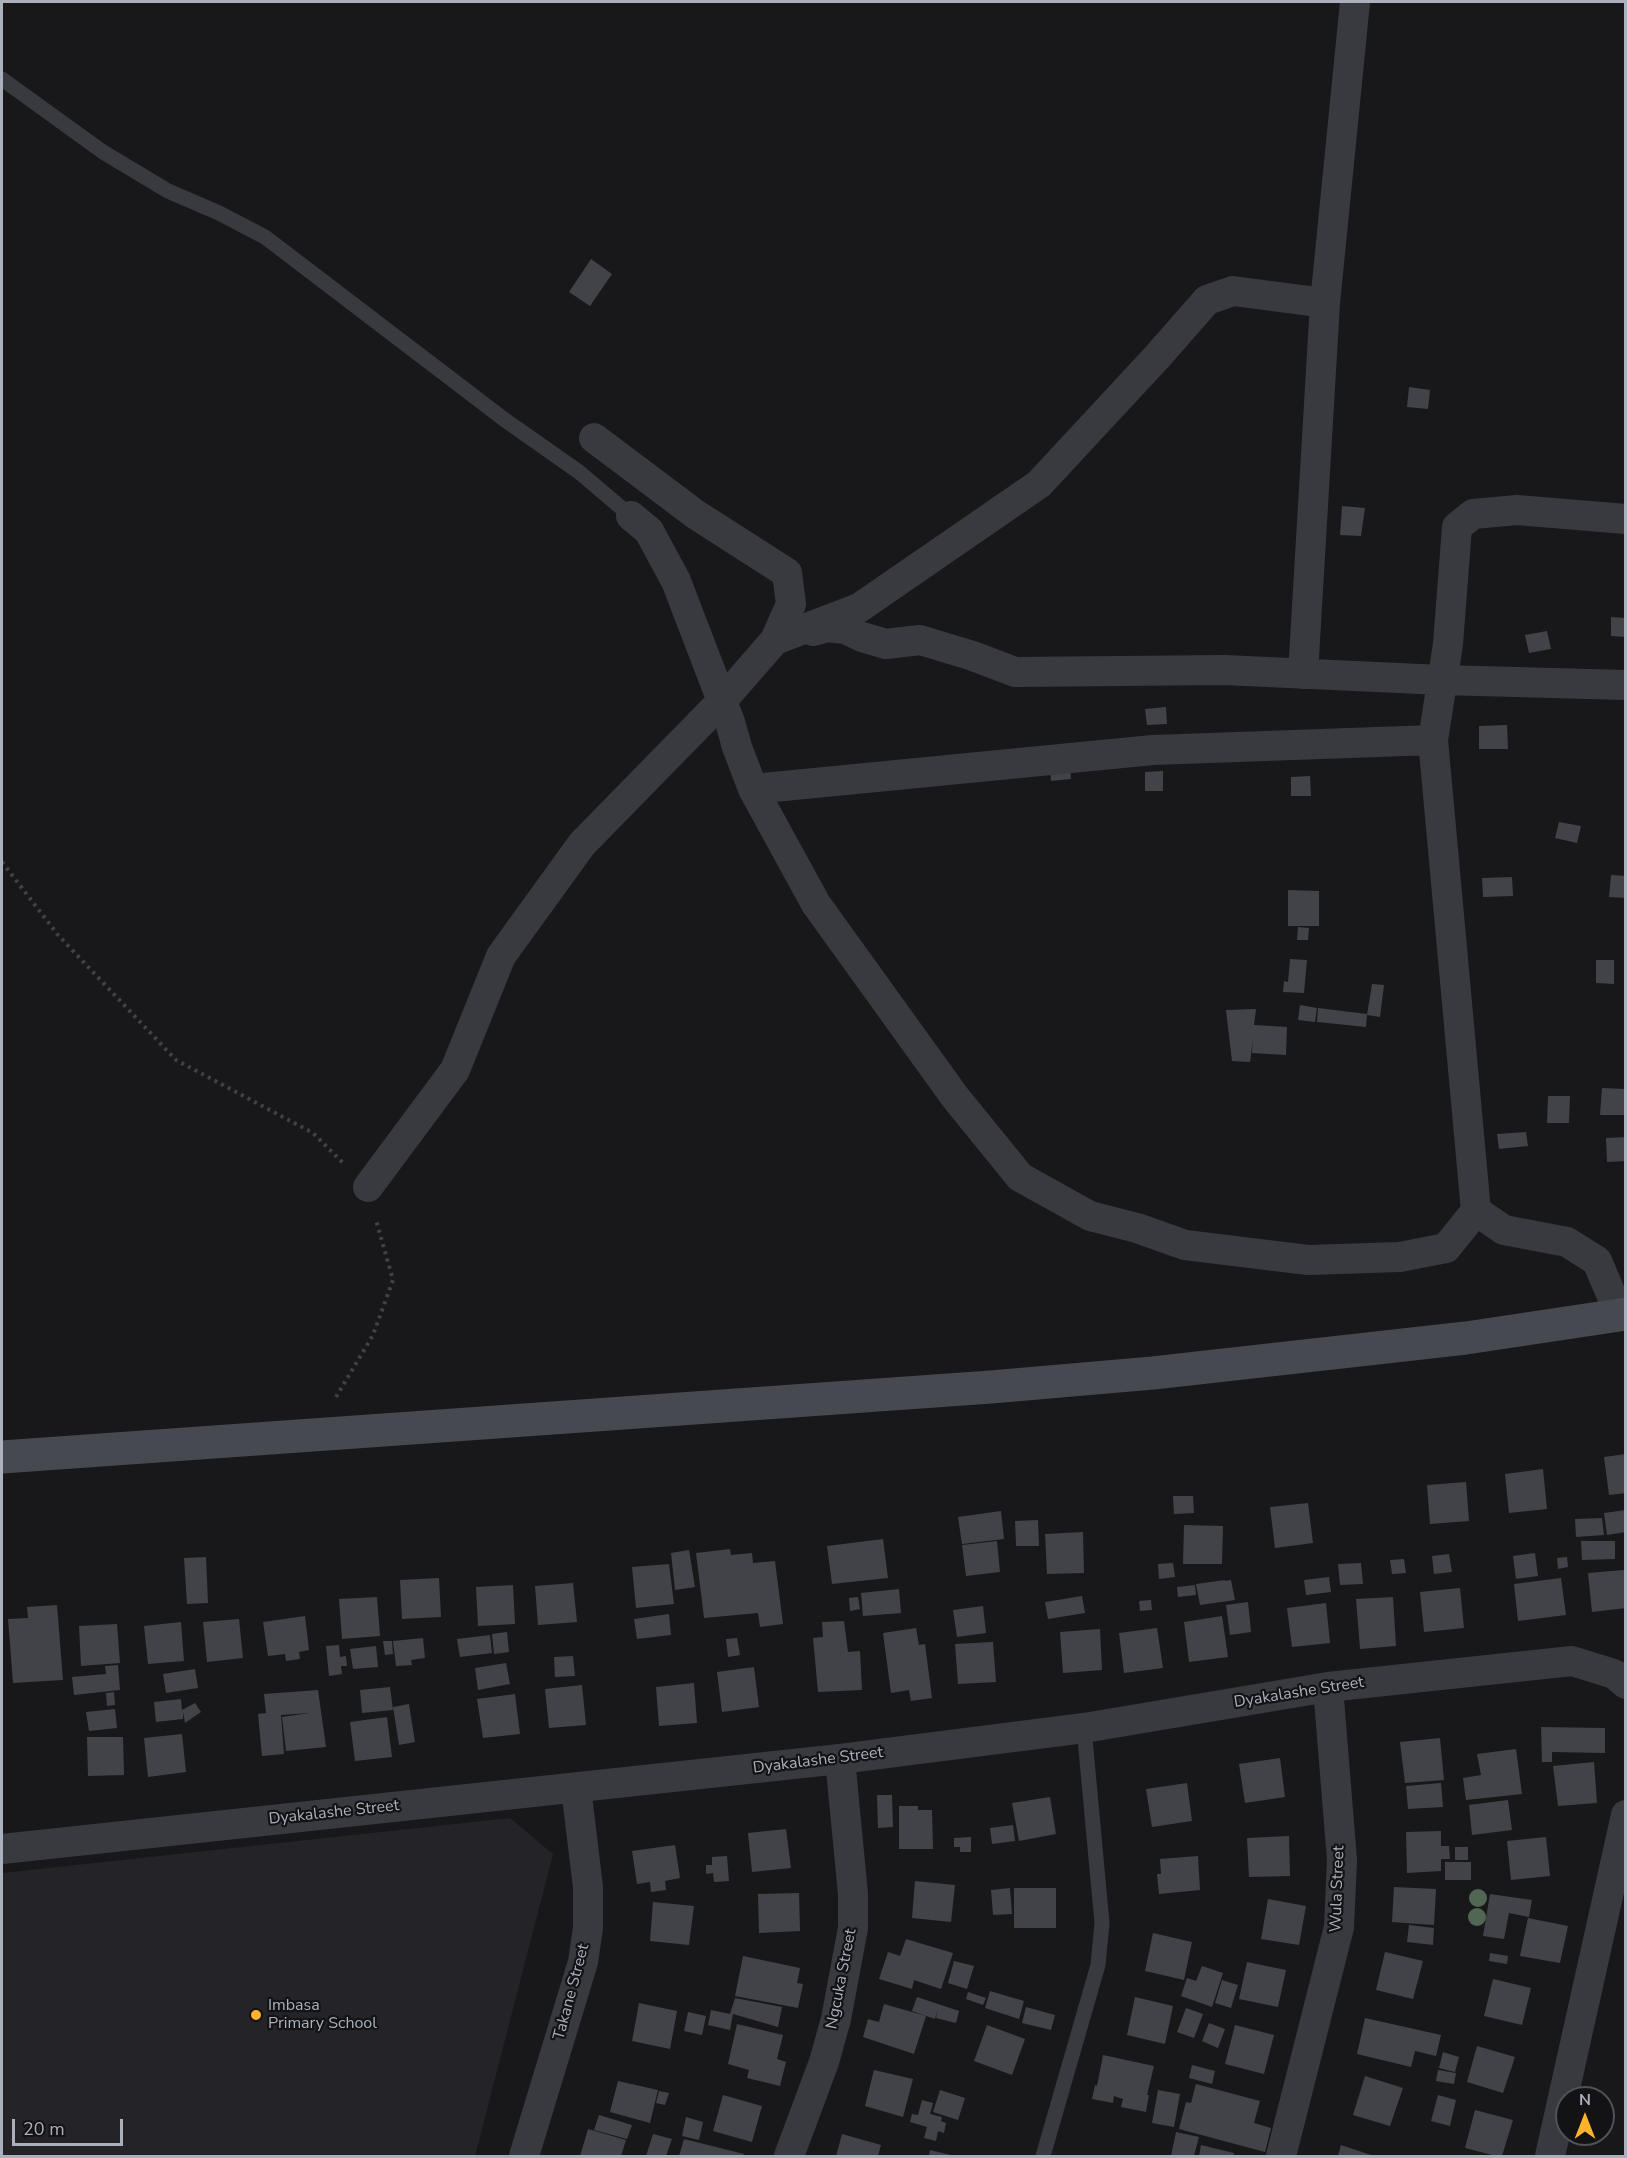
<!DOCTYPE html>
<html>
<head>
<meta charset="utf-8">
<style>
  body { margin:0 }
  #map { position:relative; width:1627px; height:2158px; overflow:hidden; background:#18181b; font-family:"Nunito Sans",sans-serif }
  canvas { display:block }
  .frame { position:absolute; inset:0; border:3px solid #aab0bc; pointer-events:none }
  .north { position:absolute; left:1555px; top:2086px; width:60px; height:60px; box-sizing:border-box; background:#131316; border:2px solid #4f5258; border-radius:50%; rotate:0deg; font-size:16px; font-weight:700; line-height:24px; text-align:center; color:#aab0bc }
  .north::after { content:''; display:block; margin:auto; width:21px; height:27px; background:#ffb32c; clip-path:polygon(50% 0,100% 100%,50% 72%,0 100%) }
  .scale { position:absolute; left:12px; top:2119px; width:111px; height:27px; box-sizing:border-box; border:3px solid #aab0bc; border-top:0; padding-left:8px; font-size:18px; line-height:21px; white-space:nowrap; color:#aab0bc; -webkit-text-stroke:4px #131316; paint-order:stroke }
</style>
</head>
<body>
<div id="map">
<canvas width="1627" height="2158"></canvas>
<div class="frame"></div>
<div class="north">N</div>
<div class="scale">20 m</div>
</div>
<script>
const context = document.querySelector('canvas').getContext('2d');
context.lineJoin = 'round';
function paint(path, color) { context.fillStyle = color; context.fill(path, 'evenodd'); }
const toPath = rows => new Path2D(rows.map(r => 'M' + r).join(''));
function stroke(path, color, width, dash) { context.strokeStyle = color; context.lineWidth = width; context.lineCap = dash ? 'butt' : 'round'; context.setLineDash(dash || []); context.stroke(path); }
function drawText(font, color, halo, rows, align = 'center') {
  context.font = font + ' "Nunito Sans",sans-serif'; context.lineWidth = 4.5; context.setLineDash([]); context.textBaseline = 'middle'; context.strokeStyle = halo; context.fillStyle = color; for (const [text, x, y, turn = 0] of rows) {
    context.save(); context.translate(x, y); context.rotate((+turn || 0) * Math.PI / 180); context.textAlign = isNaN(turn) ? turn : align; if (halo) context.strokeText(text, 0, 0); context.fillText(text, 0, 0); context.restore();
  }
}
const built = toPath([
  [510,1818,553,1854,475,2156,2,2156,2,1873]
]);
const building = toPath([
  [591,259,612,274,590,306,569,292],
  [1409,387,1430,390,1428,409,1407,407],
  [1342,506,1365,508,1361,536,1340,535],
  [1611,617,1626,618,1626,637,1611,636],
  [1547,631,1551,649,1529,653,1525,635],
  [1166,707,1167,724,1147,725,1145,709],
  [1507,725,1508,749,1479,749,1479,726],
  [1070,761,1071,779,1051,781,1050,762],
  [1163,771,1163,791,1145,791,1145,772],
  [1310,776,1311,796,1291,796,1291,777],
  [1559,822,1581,826,1577,843,1555,838],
  [1611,875,1626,876,1626,898,1609,897],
  [1512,877,1513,896,1483,897,1482,878],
  [1288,890,1319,891,1319,926,1288,926],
  [1298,927,1309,928,1308,940,1297,940],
  [1290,959,1307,960,1304,993,1283,992,1284,981,1288,982],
  [1596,960,1614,960,1614,984,1596,983],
  [1372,984,1384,985,1380,1017,1367,1015],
  [1300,1005,1317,1008,1315,1022,1298,1020],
  [1318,1008,1367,1014,1366,1027,1317,1022],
  [1256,1009,1254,1025,1287,1027,1286,1055,1252,1053,1253,1040,1250,1062,1232,1061,1226,1010],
  [1602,1088,1625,1089,1624,1115,1600,1115],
  [1548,1096,1570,1096,1569,1123,1547,1123],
  [1526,1132,1528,1146,1499,1149,1497,1134],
  [1626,1137,1626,1161,1607,1162,1606,1138],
  [1626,1454,1626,1493,1609,1495,1604,1457],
  [1543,1469,1547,1509,1509,1513,1505,1474],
  [1466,1482,1469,1521,1430,1524,1427,1485],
  [1173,1496,1193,1496,1194,1513,1174,1514],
  [1308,1503,1313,1543,1275,1548,1270,1507],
  [1626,1510,1626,1532,1607,1535,1604,1513],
  [1001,1511,1004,1539,962,1544,958,1517],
  [1602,1518,1604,1535,1576,1537,1575,1519],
  [1038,1520,1039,1546,1016,1546,1015,1521],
  [1184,1525,1223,1526,1222,1564,1183,1564],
  [1083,1532,1084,1573,1047,1574,1045,1534],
  [883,1539,888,1578,832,1584,827,1546],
  [997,1541,1000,1572,966,1576,962,1545],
  [1581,1541,1615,1541,1615,1559,1582,1560],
  [730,1549,731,1555,752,1553,753,1563,775,1561,783,1624,760,1627,758,1613,704,1618,696,1553],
  [689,1550,695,1587,675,1590,671,1553],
  [1535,1553,1538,1576,1516,1579,1513,1556],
  [1449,1554,1452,1572,1434,1574,1432,1556],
  [206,1557,208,1603,187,1604,184,1558],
  [1567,1557,1568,1567,1558,1569,1557,1558],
  [1404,1559,1406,1573,1392,1574,1390,1560],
  [1173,1563,1175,1577,1159,1579,1158,1564],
  [1361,1563,1363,1584,1340,1585,1338,1564],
  [669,1564,674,1604,636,1608,632,1567],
  [1624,1570,1626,1608,1592,1612,1588,1573],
  [1329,1577,1331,1592,1306,1595,1304,1580],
  [439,1578,441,1617,402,1619,400,1580],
  [1561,1578,1566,1615,1518,1621,1514,1584],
  [1225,1580,1225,1581,1231,1580,1235,1600,1200,1605,1196,1584],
  [573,1583,577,1622,538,1625,535,1586],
  [513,1585,515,1624,478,1626,476,1587],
  [1195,1585,1196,1595,1178,1597,1177,1587],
  [1460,1588,1464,1628,1424,1632,1420,1592],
  [899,1589,901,1613,863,1616,861,1593],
  [1082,1596,1085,1613,1048,1619,1045,1602],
  [377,1597,380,1636,342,1639,339,1599],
  [858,1597,860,1609,850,1611,849,1598],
  [1393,1597,1396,1646,1360,1649,1356,1599],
  [1151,1600,1152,1610,1140,1611,1139,1601],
  [1248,1602,1251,1632,1230,1635,1226,1605],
  [1326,1603,1330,1643,1292,1647,1287,1608],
  [57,1605,63,1680,13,1683,8,1619,28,1618,27,1607],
  [983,1606,986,1633,957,1637,953,1610],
  [669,1614,671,1635,637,1639,634,1619],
  [305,1616,309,1650,299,1652,300,1659,286,1661,285,1654,268,1656,263,1622],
  [1222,1616,1228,1657,1189,1662,1184,1622],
  [239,1619,243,1658,207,1662,203,1622],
  [844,1621,848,1652,860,1651,862,1690,818,1692,813,1638,823,1637,822,1622],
  [181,1622,184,1661,148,1664,144,1626],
  [117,1624,120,1663,81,1666,79,1626],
  [916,1628,919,1645,925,1644,932,1698,911,1701,909,1690,891,1693,883,1633],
  [1157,1628,1163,1668,1124,1673,1119,1633],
  [1100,1629,1102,1670,1063,1673,1060,1632],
  [507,1632,509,1652,494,1654,492,1634],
  [490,1635,492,1653,460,1657,457,1639],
  [423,1638,425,1658,411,1660,412,1665,396,1666,393,1641],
  [737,1638,740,1655,728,1657,726,1639],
  [383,1641,392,1641,393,1654,385,1655],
  [993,1642,996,1682,958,1684,955,1644],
  [339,1645,340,1657,346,1656,347,1666,341,1666,342,1674,329,1676,326,1646],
  [376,1646,378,1667,353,1669,350,1649],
  [573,1656,575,1676,555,1677,554,1657],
  [506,1663,510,1684,478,1690,475,1668],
  [118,1665,120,1690,74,1695,72,1677,106,1674,105,1666],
  [754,1667,759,1707,722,1712,717,1672],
  [195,1669,198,1688,166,1693,163,1674],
  [694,1683,697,1723,659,1726,656,1687],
  [582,1685,586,1725,549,1728,545,1689],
  [390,1687,393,1710,362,1713,360,1690],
  [318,1690,326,1747,286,1751,282,1717,309,1713,281,1715,284,1754,262,1756,258,1714,266,1713,264,1694],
  [114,1692,115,1705,107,1706,106,1693],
  [515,1694,520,1734,483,1738,477,1699],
  [181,1699,182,1710,195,1703,201,1712,185,1723,183,1712,183,1719,156,1722,154,1702],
  [409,1704,415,1742,399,1745,393,1707],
  [115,1709,117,1728,89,1731,86,1712],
  [387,1717,392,1757,355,1761,350,1722],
  [1541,1727,1605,1728,1605,1753,1552,1752,1552,1762,1542,1762],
  [182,1734,186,1772,148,1777,144,1738],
  [87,1737,123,1737,124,1775,88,1776],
  [1440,1738,1444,1780,1405,1783,1400,1742],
  [1516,1749,1522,1794,1466,1800,1463,1778,1481,1775,1477,1754],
  [1280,1758,1285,1797,1245,1803,1239,1764],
  [1594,1762,1597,1803,1558,1806,1553,1766],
  [1187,1783,1192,1821,1152,1827,1146,1789],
  [1441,1783,1443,1807,1408,1809,1406,1786],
  [877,1795,892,1795,893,1827,878,1828],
  [1050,1797,1056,1834,1019,1841,1012,1803],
  [1508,1800,1512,1830,1472,1835,1469,1805],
  [899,1806,918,1806,918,1810,932,1810,933,1849,899,1849],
  [1013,1825,1015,1841,992,1844,990,1828],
  [786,1829,791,1868,752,1872,748,1833],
  [1441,1831,1441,1846,1449,1846,1450,1859,1441,1859,1441,1871,1407,1873,1406,1832],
  [1289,1836,1290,1876,1249,1877,1247,1838],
  [971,1837,971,1852,960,1852,960,1847,954,1847,954,1838],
  [1546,1837,1550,1876,1511,1880,1507,1841],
  [675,1845,680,1878,665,1881,666,1890,651,1892,650,1882,637,1884,632,1851],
  [1455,1847,1468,1847,1468,1860,1455,1860],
  [727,1856,729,1881,714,1882,713,1873,706,1874,706,1865,712,1865,712,1857],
  [1198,1856,1200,1890,1159,1894,1157,1874,1161,1874,1160,1859],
  [1445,1862,1471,1862,1471,1880,1445,1880],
  [915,1881,955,1885,951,1922,912,1918],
  [1394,1887,1436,1889,1434,1925,1392,1922],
  [1010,1888,1012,1914,993,1915,991,1890],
  [1014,1888,1056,1888,1056,1928,1014,1928],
  [799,1893,800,1931,759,1933,758,1894],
  [1490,1894,1532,1900,1529,1917,1509,1913,1504,1939,1483,1936],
  [1268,1899,1306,1906,1299,1945,1261,1939],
  [653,1902,694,1906,689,1945,650,1941],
  [1528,1918,1568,1926,1560,1963,1520,1956],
  [1409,1925,1434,1928,1433,1945,1407,1942],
  [1153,1933,1192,1942,1184,1980,1145,1971],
  [906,1939,953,1953,941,1989,914,1980,912,1989,879,1979,888,1952,900,1956],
  [1385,1952,1423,1961,1413,1999,1376,1990],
  [1490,1953,1508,1956,1507,1964,1489,1961],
  [743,1956,800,1968,797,1983,803,1984,798,2008,735,1996],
  [954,1961,974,1966,967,1989,948,1983],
  [1247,1962,1286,1970,1278,2007,1239,1999],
  [1202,1966,1223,1973,1212,2007,1181,1996,1187,1978,1196,1981],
  [1493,1979,1531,1988,1522,2025,1484,2016],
  [1222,1980,1238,1985,1231,2008,1215,2003],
  [990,1991,1024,2001,1019,2019,985,2008],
  [968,1992,986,1998,983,2005,966,1999],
  [917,1997,959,2011,956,2023,936,2018,938,2009,935,2019,912,2011],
  [1135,1997,1173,2006,1165,2044,1127,2035],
  [735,1998,782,2007,778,2027,733,2014,730,2030,708,2025,711,2010,730,2014],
  [639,2003,677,2011,670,2049,632,2041],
  [884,2004,926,2016,914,2054,863,2037,868,2019,879,2022],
  [1026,2007,1055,2015,1051,2030,1022,2023],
  [1186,2008,1203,2014,1194,2038,1177,2032],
  [688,2012,706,2016,702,2035,684,2031],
  [1365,2018,1441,2035,1436,2056,1415,2051,1411,2067,1357,2054],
  [1209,2023,1225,2029,1218,2048,1202,2041],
  [737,2024,783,2035,777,2059,786,2062,780,2086,747,2078,749,2070,728,2064],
  [987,2025,1025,2039,1012,2075,974,2061],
  [1235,2025,1274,2035,1264,2074,1225,2064],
  [1477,2046,1515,2057,1503,2093,1467,2082],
  [1443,2052,1459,2057,1455,2072,1439,2068],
  [1103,2055,1154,2066,1147,2095,1149,2095,1146,2112,1121,2107,1123,2099,1114,2096,1113,2103,1092,2099,1095,2085,1097,2086],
  [1192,2065,1215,2071,1212,2084,1189,2078],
  [874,2070,913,2079,903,2117,865,2106],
  [1438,2070,1456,2073,1454,2084,1436,2081],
  [1365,2076,1403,2088,1390,2126,1353,2115],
  [618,2081,658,2090,650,2123,610,2112],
  [1196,2084,1260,2101,1254,2123,1271,2128,1265,2152,1179,2129,1186,2102,1191,2103],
  [940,2090,965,2098,958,2120,933,2112],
  [1158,2090,1180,2094,1174,2127,1152,2123],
  [659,2091,669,2093,665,2105,656,2103],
  [723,2095,762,2106,752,2142,713,2131],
  [1438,2095,1456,2100,1450,2126,1431,2121],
  [922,2100,933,2103,930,2114,942,2117,941,2121,946,2123,944,2133,938,2131,936,2141,924,2138,927,2127,910,2122,912,2114,918,2115],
  [1475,2110,1513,2120,1502,2156,1496,2156,1465,2148],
  [599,2115,632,2125,627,2139,594,2130],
  [686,2117,703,2122,699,2140,682,2136],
  [588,2129,626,2140,621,2156,580,2156],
  [1176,2132,1199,2137,1194,2156,1171,2156],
  [653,2134,672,2139,666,2156,646,2156],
  [842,2134,881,2145,878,2156,836,2156],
  [684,2139,744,2154,743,2156,679,2156],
  [1201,2145,1234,2153,1233,2156,1199,2156],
  [1341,2145,1374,2156,1338,2156],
  [930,2150,955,2156,929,2156]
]);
const path = toPath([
  [2,862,58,935,176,1060,313,1133,343,1163],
  [336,1397,373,1335,393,1280,376,1220]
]);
const lane = toPath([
  [2,79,103,152,168,191,219,213,265,237,505,420,579,472,631,516],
  [1043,2156,1098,1965,1102,1923,1084,1728]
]);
const street = toPath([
  [594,438,695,514,787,573,791,604,775,640],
  [631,516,649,531,676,581,730,722,737,747,753,789,816,904,955,1097,1020,1177,1090,1216,1137,1228,1185,1245,1308,1260,1400,1257,1446,1248,1476,1211],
  [813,631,828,627,845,629,862,637,886,644,920,640,973,656,1015,672,1224,670,1442,680,1626,685],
  [1303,674,1325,303,1355,2],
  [753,789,1153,750,1433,740],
  [368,1187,455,1070,501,956,582,844,721,702,775,640,859,608,1039,484,1157,357,1207,300,1233,291,1325,303],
  [1620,1315,1597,1261,1567,1242,1504,1230,1476,1211,1433,740,1448,644,1457,527,1473,514,1517,510,1626,519],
  [2,1849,840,1759,1084,1728,1328,1687,1572,1661,1614,1674,1626,1684],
  [524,2156,583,1962,588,1928,588,1887,576,1788],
  [789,2156,824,2062,836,2019,853,1928,853,1894,840,1759],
  [1281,2156,1339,1927,1342,1860,1328,1687],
  [1550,2156,1626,1815]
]);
const secondary = toPath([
  [2,1457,991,1387,1153,1373,1466,1338,1626,1314]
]);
const trees = [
  [1478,1898],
  [1477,1917]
];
const markers = [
  [256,2015,6,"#ffb32c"]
];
const streetNames = [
  ["Dyakalashe Street",1299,1693,-9],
  ["Dyakalashe Street",818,1761,-7],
  ["Dyakalashe Street",334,1813,-6],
  ["Wula Street",1338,1889,-88],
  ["Ngcuka Street",842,1979,-79],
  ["Takane Street",572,1992,-75]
];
const poiNames = [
  ["Imbasa",268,2006],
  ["Primary School",268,2024]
];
paint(built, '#242428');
paint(building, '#424348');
stroke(path, '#3f4247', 4, [3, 4.5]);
stroke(lane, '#393a40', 15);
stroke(street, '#393a40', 30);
stroke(secondary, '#474950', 33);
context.fillStyle = '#516753';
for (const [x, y] of trees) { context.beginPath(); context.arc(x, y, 9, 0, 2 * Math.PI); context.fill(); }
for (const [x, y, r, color] of markers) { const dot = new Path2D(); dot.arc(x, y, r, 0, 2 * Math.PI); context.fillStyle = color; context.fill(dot); stroke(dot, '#131316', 2); }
drawText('16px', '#aab0bc', '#131316', streetNames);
drawText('16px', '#aab0bc', '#131316', poiNames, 'left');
</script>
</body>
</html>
